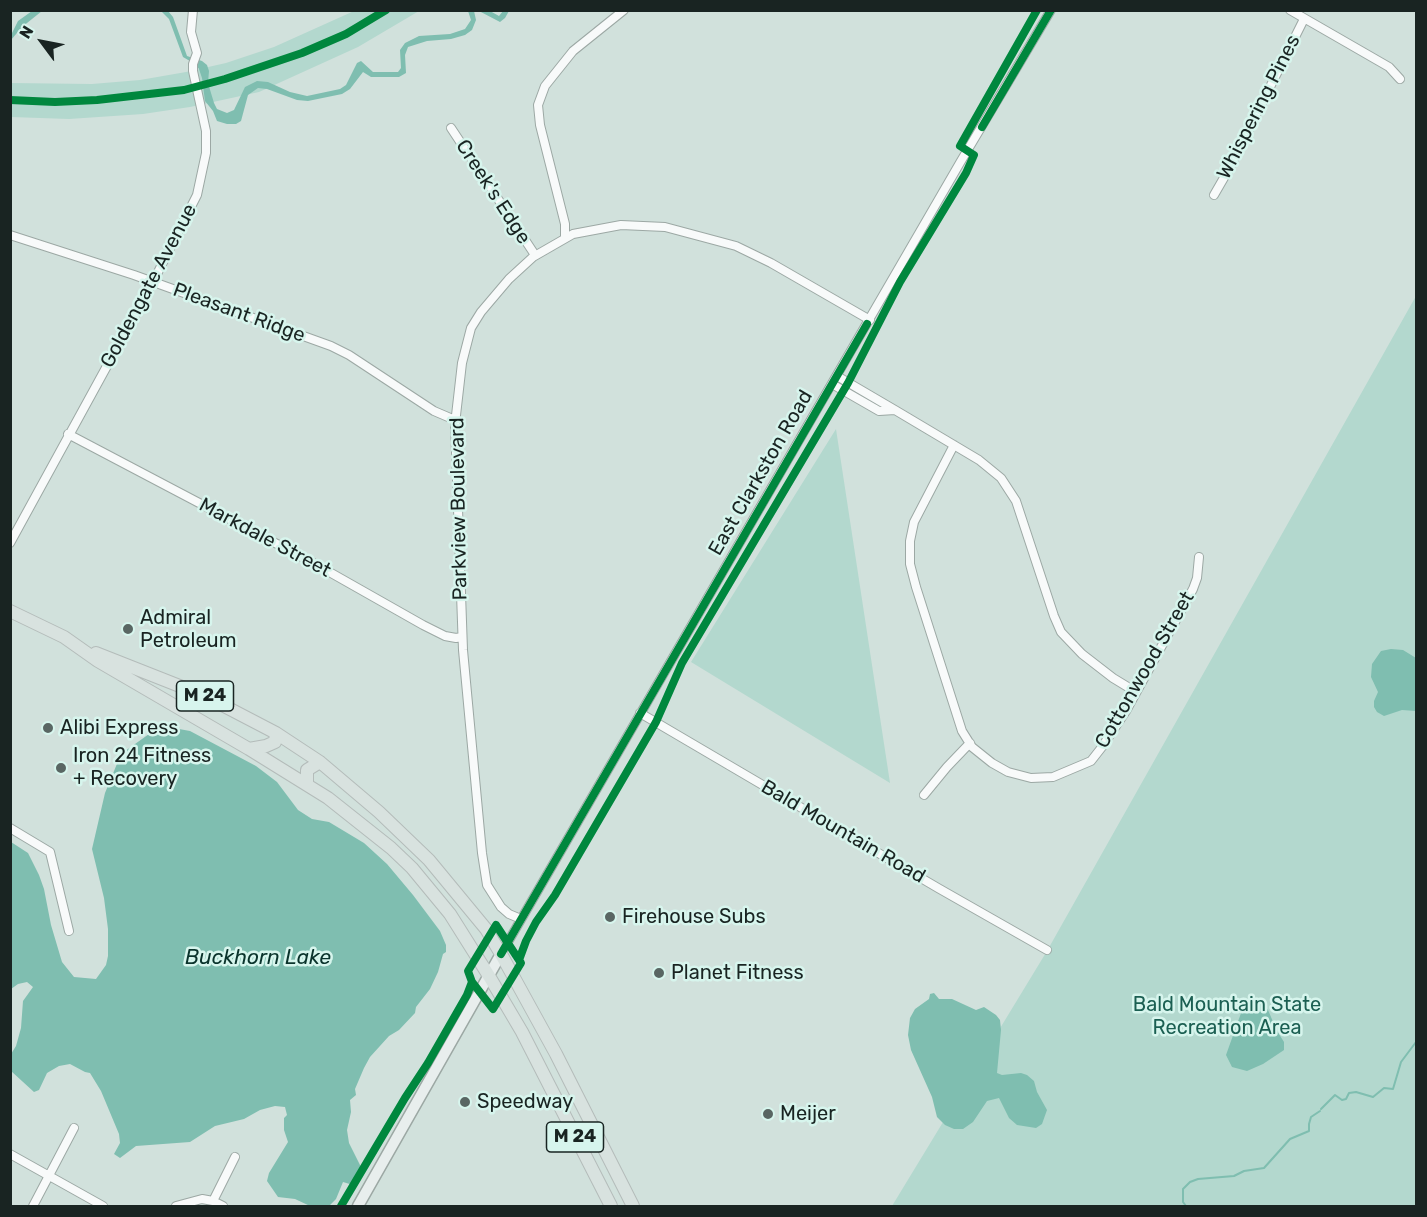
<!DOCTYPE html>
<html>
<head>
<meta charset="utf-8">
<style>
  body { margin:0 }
  #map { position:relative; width:1427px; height:1217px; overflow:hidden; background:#d1e1dc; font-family:Rubik,sans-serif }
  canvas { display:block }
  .frame { position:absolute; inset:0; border:12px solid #192422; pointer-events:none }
  .north { position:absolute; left:12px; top:12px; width:60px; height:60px; -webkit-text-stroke:4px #d7f5ed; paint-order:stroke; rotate:302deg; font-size:16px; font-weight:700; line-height:24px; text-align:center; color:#192422 }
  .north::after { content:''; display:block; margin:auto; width:21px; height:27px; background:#192422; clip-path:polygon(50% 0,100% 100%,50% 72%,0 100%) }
</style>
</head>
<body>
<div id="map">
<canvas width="1427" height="1217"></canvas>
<div class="frame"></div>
<div class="north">N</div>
</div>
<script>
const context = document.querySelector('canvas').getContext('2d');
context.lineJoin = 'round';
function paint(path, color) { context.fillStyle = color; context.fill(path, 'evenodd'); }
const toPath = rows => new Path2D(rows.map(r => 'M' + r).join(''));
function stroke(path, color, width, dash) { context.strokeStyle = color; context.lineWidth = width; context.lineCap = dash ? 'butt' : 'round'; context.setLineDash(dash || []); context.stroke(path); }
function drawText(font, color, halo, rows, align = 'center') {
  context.font = font + ' Rubik,sans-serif'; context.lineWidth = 5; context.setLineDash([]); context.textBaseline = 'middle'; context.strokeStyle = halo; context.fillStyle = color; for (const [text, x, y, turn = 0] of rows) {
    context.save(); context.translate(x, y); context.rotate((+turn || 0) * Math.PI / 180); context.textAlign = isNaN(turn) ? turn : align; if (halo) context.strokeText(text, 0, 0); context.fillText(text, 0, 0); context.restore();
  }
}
const green = toPath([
  [354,11,419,11,358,47,259,92,190,107,143,114,69,119,11,117,10,83,92,84,140,80,186,72,226,63,274,47],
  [1416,296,1416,1206,892,1206,1047,951],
  [836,429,890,783,691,662]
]);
const water = toPath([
  [32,11,42,11,22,27,11,40,11,35,18,21],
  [161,11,168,11,173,17,187,56,202,61,207,65,209,71,208,83,214,103,217,109,227,113,234,110,245,87,257,81,268,82,290,92,307,96,340,89,346,85,357,63,361,61,373,72,398,72,401,68,400,50,405,43,419,36,450,34,465,29,471,20,468,11,474,11,476,20,472,30,465,35,451,39,427,41,408,47,405,55,406,73,399,77,371,77,363,72,350,89,342,94,308,101,297,100,267,89,258,88,248,95,241,121,236,124,227,124,217,121,213,111,205,101,202,78,199,69,195,64,183,57,169,19],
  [479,11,490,11,499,16,503,11,509,11,505,18,500,22],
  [1391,649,1403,650,1416,658,1416,711,1402,710,1384,716,1377,712,1374,707,1374,701,1378,692,1371,677,1372,664,1381,651],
  [168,727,190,731,256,766,277,782,298,810,312,819,329,822,364,843,387,864,413,895,440,931,446,945,446,952,443,954,438,972,430,989,416,1007,415,1013,399,1030,389,1036,370,1057,364,1068,355,1089,356,1095,350,1100,351,1112,347,1130,349,1143,362,1169,353,1185,343,1182,336,1199,329,1206,310,1206,295,1199,278,1197,267,1181,269,1173,288,1142,284,1130,284,1118,287,1115,285,1107,275,1106,260,1110,244,1119,215,1126,190,1142,136,1146,120,1158,114,1154,120,1143,119,1134,101,1091,90,1073,85,1072,70,1064,59,1066,47,1073,39,1090,34,1092,11,1071,11,1054,16,1046,21,1028,23,1001,33,987,27,982,18,984,11,989,11,842,28,853,39,875,44,889,51,925,62,962,74,977,96,979,106,965,108,956,108,929,104,898,92,849,105,793,121,754,156,729],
  [934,993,939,999,952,999,976,1010,984,1007,996,1015,1000,1020,1001,1030,997,1073,1002,1075,1021,1073,1027,1075,1034,1081,1037,1092,1047,1110,1042,1124,1036,1128,1017,1125,1009,1118,999,1098,987,1101,973,1122,963,1129,954,1129,945,1125,937,1117,932,1097,911,1050,908,1035,910,1018,915,1009,929,999,930,994],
  [1252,1000,1262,1003,1268,1010,1277,1031,1284,1042,1284,1050,1263,1064,1247,1071,1232,1067,1226,1055,1245,1002]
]);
const stream = toPath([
  [1321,1109,1335,1095,1342,1100,1346,1099,1349,1093,1356,1092,1373,1097,1384,1088,1393,1089,1401,1062,1416,1042],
  [1186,1206,1183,1202,1183,1189,1190,1182,1198,1179,1234,1176,1244,1171,1264,1168,1290,1139,1309,1131,1309,1124,1311,1117,1320,1111]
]);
const minor = toPath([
  [1290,10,1389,67,1400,79],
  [451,128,535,255],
  [1214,195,1229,169,1304,19],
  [10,235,134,275,331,346,349,355,434,411,455,420],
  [565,237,565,224,540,125,538,105,545,86,573,51,624,10],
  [832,384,879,411,895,410,837,376],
  [895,410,979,460,1001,478,1016,501,1054,616,1061,632,1082,654,1113,678,1136,692],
  [68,434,317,565,423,625,445,636,456,638,462,637],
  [954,445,914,522,910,541,910,564,916,587,962,731,972,747,992,763,1008,772,1031,778,1053,777,1091,761,1102,747,1126,711,1193,589,1197,578,1199,557],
  [10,543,153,282,197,195,206,153,206,131,193,71,193,64,197,53,191,32,193,10],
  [640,713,938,888,1047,950],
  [924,795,947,767,970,743],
  [10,828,50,852,69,931],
  [521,919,509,914,501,907,487,885,482,853,463,650,455,424,462,363,471,328,481,312,509,279,533,257,573,234,621,225,665,227,736,246,771,263,870,320],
  [501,954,961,161,1051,10],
  [10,1154,103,1206],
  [213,1201,235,1157],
  [33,1206,74,1128],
  [176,1206,202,1199,213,1201,223,1206]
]);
const secondary = toPath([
  [358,1206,501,954]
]);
const primary = toPath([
  [10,611,64,637,98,661,249,749,328,798,391,848,412,868,450,914,489,976,522,1032,611,1206],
  [96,653,205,696,276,733,320,762,379,812,429,860,486,929,501,954,556,1054,633,1206],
  [249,749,266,746,275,742,276,733],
  [307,785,307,770,320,762]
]);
const cycleway = toPath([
  [10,100,55,102,97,100,184,90,225,79,302,53,346,34,386,10],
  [982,127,1051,10],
  [501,954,867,324],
  [472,982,493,1009,521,963,519,960],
  [341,1206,405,1098,428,1063,467,995,472,982,468,971,496,925,519,960,526,941,536,922,555,895,656,722,682,663,848,383,900,282,966,173,974,155,960,146,1037,10]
]);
const markers = [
  [128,629,6,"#596663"],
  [48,728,6,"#596663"],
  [61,768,6,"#596663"],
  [610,917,6,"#596663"],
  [659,973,6,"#596663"],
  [465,1102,6,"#596663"],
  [768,1114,6,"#596663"]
];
const shields = [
  [205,696,57],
  [575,1137,57]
];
const shieldNames = [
  ["M 24",205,696],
  ["M 24",575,1137]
];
const streetNames = [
  ["Whispering Pines",1259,107,-63],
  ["Creek's Edge",493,192,57],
  ["Goldengate Avenue",149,286,-62],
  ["Pleasant Ridge",239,313,20],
  ["East Clarkston Road",761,473,-60],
  ["Parkview Boulevard",459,509,-91],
  ["Markdale Street",265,538,28],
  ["Cottonwood Street",1145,670,-60],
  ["Bald Mountain Road",843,832,30]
];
const poiNames = [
  ["Admiral",140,618],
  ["Petroleum",140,641],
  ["Alibi Express",60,728],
  ["Iron 24 Fitness",73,756],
  ["+ Recovery",73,779],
  ["Firehouse Subs",622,917],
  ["Planet Fitness",671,973],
  ["Speedway",477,1102],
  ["Meijer",780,1114]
];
const parkNames = [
  ["Bald Mountain State",1227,1005],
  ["Recreation Area",1227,1028]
];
const waterNames = [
  ["Buckhorn Lake",258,958]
];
paint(green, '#b3d8ce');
paint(water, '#7fbeb0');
stroke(stream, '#7fbeb0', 2);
stroke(minor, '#9ca8a4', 10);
stroke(secondary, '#9ca8a4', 13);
stroke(primary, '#b4bcba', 14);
stroke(minor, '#f8fafa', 8);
stroke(secondary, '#e8eeed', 10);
stroke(primary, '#d8e2df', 12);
stroke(cycleway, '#00873e', 8);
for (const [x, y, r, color] of markers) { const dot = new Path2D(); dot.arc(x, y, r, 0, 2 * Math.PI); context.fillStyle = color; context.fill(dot); stroke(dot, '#d7f5ed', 2); }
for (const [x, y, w] of shields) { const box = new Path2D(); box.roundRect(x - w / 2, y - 15, w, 30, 4.5); context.fillStyle = '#d7f5ed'; context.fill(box); stroke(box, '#192422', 1.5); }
drawText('bold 18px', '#192422', null, shieldNames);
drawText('20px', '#192422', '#d7f5ed', streetNames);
drawText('20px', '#192422', '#d7f5ed', poiNames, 'left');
drawText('20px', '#1b5f52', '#d7f5ed', parkNames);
drawText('italic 21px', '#0a332c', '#d7f5ed', waterNames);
</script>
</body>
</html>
